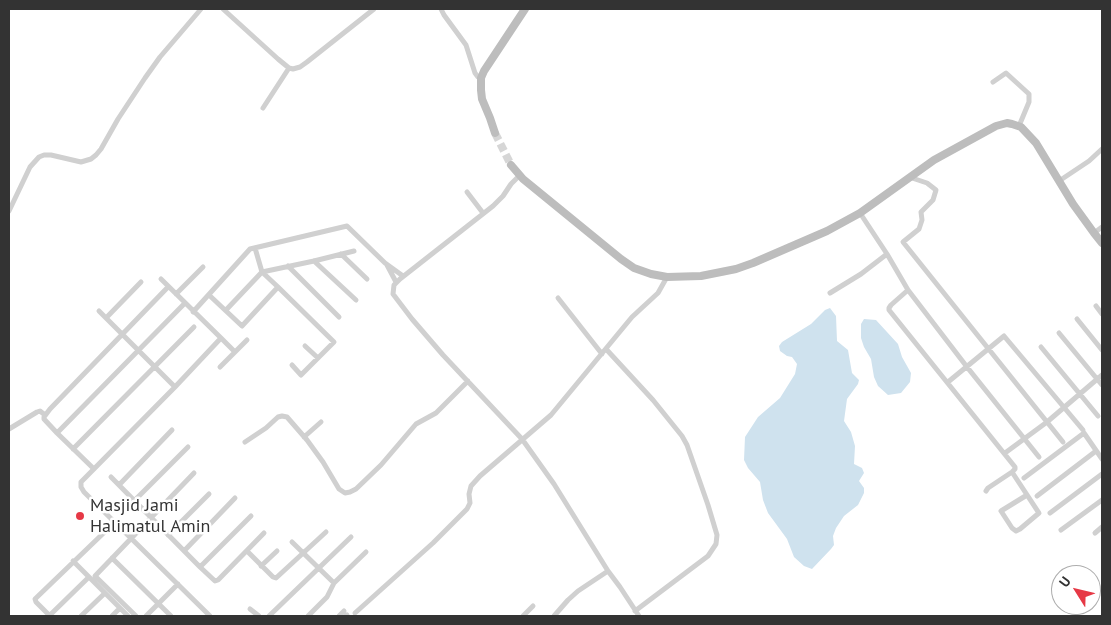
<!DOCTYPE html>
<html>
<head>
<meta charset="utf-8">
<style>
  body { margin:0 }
  #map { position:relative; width:1111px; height:625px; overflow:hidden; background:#fff; font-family:"PT Sans",sans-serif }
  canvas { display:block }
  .frame { position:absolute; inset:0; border:10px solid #333; pointer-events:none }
  .north { position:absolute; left:1051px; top:565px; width:50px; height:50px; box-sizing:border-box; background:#fff; border:1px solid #adadad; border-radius:50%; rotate:306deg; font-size:14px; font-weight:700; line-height:20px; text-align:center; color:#333 }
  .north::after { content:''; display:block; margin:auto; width:18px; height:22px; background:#e63946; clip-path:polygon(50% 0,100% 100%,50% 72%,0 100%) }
</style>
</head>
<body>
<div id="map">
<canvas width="1111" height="625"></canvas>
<div class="frame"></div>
<div class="north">U</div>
</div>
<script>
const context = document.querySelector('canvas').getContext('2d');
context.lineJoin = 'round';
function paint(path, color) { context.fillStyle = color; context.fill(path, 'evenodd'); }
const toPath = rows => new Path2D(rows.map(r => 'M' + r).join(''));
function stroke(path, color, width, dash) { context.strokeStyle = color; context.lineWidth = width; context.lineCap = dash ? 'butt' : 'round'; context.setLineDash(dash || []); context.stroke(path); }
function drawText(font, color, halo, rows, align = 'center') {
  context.font = font + ' "PT Sans",sans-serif'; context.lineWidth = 5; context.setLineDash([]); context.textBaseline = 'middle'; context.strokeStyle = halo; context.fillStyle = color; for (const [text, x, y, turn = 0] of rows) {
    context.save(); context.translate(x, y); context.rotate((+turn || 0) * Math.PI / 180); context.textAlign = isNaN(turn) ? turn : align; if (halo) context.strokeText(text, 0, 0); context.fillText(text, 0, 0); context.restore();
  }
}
const water = toPath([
  [830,308,836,316,837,341,848,350,852,373,859,380,858,384,847,399,844,421,851,432,855,446,854,464,862,468,864,473,859,481,864,488,864,493,858,505,844,516,836,528,833,536,834,545,831,549,812,569,804,566,794,557,787,539,768,513,763,500,760,482,748,468,744,460,745,437,758,417,780,398,795,374,797,364,792,357,787,356,780,351,779,346,782,342,811,324,825,310],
  [864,319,876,320,898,344,902,357,911,373,910,382,901,393,888,395,878,386,874,377,871,359,864,347,861,338,861,324]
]);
const secondaryTunnel = toPath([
  [495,133,511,165]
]);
const street = toPath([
  [223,9,278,59,289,68,293,69,300,67,307,62,374,9],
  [441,9,444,15,466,45,475,73,478,77,481,78],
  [993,82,1006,73,1029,94,1029,102,1019,126],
  [263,108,289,68],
  [520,175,511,184,503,196,493,206,400,279,394,285,393,294,412,319,443,355,522,439,554,484,608,571,620,587,639,616],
  [909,177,927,183,936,190,933,200,921,212,922,220,919,229,903,242,1063,442],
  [1059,181,1089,161,1102,149],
  [467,192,483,213],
  [9,211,30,167,39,157,44,155,51,155,81,162,91,159,96,155,101,149,118,119,145,78,160,57,201,9],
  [860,213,887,254,908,290,967,367,1039,457],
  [1094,233,1102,227],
  [255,248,262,272,278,287],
  [341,254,367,279],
  [314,261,356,300],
  [387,265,396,282],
  [288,266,339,317],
  [161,279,221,338,175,387,84,479,81,482,81,487,84,492,210,616],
  [908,290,891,305,889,308,889,310,1015,467,1015,469,1012,472,988,488,986,491],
  [830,293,861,274,887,254],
  [176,294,203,267],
  [209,295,242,326,278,287,334,342,301,375,292,365],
  [558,298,602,354],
  [1096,306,1102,314],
  [226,310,262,272,314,261,354,251],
  [99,311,175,387],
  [193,312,250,249,347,226,385,263,403,276],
  [106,318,141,282],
  [1077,319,1102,350],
  [1059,333,1102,385],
  [221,338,235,352],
  [305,346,318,358],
  [1041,347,1098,416],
  [606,349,653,400,682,436,687,445,708,505,717,535,716,544,708,556,635,611],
  [220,367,247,340],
  [948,382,1004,336,1083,430],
  [9,429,37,412,40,411,45,415],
  [57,433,185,303],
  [304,437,321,422],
  [245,442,266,428,278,417,282,416,287,417,307,440,323,462,339,489,345,493,350,492,356,489,381,465,416,424,436,413,468,381],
  [73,449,194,327],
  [1005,453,1047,422,1102,375],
  [94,469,57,433,44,419,44,417,50,409,168,287],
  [1012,472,1039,513,1020,529,1016,531,1012,528,1001,511,1027,495],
  [111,477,200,567,215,581,218,580,220,578,264,533],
  [1024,478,1084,433,1102,459],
  [119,485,172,430],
  [1037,496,1096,451],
  [134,501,188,447],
  [1050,513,1102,474],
  [1061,530,1102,500],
  [1095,533,1102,527],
  [168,535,209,494],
  [292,542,334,583],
  [184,551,235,498],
  [247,551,273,577,276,578,326,532],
  [112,558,171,616],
  [73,561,128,616],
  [261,566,277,551],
  [200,567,251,516],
  [250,609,259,616],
  [355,613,433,543,467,509,470,503,469,494,471,486,480,476,551,415,632,317,658,293,667,277],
  [49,615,36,602,35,599,115,522],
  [49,616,89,577],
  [81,616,105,593],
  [112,616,120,608],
  [136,616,95,576,194,473],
  [146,616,178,584],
  [269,616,351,537],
  [308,616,327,597,334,583,366,552],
  [339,616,344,611],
  [346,616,347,615],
  [523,616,533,606],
  [554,616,568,600,578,591,608,571]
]);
const secondary = toPath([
  [495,133,490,118,482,99,481,90,481,78,484,71,525,9],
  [511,165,523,179,621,259,634,268,651,274,667,277,701,276,736,269,753,263,827,231,860,213,934,160,996,126,1007,123,1012,124,1021,127,1036,143,1073,204,1094,233,1102,243]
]);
const markers = [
  [80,516,5,"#e63946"]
];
const poiNames = [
  ["Masjid Jami",90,506],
  ["Halimatul Amin",90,527]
];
paint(water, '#cfe2ee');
stroke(secondaryTunnel, '#d6d6d6', 8, [8, 4]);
stroke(street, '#d0d0d0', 5);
stroke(secondary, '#bdbdbd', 8);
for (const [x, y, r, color] of markers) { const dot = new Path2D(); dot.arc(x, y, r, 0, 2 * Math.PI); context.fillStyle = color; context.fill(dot); stroke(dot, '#fff', 2); }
drawText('18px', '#333', '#fff', poiNames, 'left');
</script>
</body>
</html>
